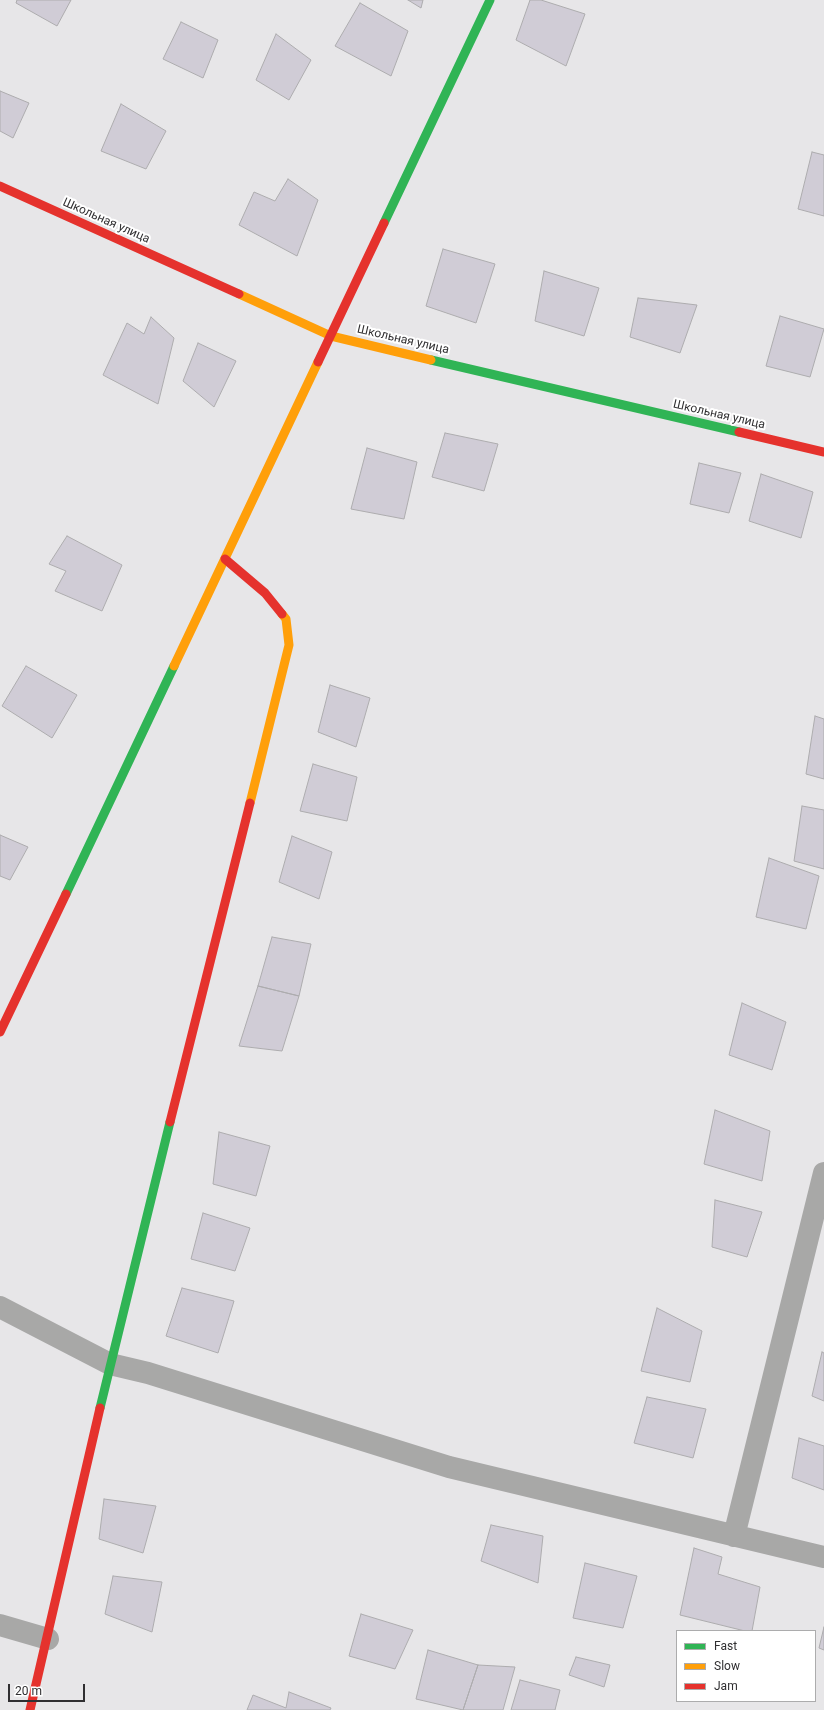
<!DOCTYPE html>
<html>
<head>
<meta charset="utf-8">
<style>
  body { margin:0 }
  #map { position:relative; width:824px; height:1710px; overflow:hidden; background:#e7e6e8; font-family:Roboto,sans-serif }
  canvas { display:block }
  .legend { position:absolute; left:676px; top:1630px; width:140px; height:72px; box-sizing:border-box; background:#fff; border:1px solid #acacad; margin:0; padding:5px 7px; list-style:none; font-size:12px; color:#302f31 }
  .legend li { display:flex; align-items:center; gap:8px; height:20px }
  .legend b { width:20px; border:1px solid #acacad }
  .scale { position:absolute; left:8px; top:1684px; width:77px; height:18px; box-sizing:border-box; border:2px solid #302f31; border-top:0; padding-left:5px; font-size:12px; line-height:14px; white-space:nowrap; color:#302f31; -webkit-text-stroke:3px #fff; paint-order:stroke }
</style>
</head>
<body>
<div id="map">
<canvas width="824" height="1710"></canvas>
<ul class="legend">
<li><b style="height:5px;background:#30b455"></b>Fast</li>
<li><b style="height:5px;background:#ff9f0a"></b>Slow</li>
<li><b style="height:5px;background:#e5322d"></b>Jam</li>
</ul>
<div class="scale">20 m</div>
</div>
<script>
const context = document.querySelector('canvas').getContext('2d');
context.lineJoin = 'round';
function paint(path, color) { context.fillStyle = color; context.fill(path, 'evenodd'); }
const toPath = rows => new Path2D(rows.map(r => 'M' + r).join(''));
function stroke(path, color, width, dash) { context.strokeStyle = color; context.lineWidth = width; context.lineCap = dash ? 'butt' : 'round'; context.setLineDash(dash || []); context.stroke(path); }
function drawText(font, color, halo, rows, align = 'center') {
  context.font = font + ' Roboto,sans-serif'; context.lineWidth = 4; context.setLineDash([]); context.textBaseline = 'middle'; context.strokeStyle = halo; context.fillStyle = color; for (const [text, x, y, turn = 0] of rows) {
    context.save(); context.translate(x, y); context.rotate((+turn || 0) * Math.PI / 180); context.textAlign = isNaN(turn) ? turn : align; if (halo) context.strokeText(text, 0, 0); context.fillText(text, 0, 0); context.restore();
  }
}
const building = toPath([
  [17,0,71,0,57,26,16,3,17,0],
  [408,0,423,0,421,8,408,0],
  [530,0,541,0,585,14,566,66,516,40,530,0],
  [360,3,408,31,391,76,335,46,360,3],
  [181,22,218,40,203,78,163,59,181,22],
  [276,34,311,60,289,100,256,80,276,34],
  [0,91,29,103,13,138,0,131,0,91],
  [121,104,166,131,146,169,101,151,121,104],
  [812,152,824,155,824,216,798,209,812,152],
  [288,179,318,200,297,256,239,225,254,192,275,201,288,179],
  [443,249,495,264,476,323,426,306,443,249],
  [544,271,599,288,584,336,535,321,544,271],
  [638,298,697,305,680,353,630,337,638,298],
  [780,316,824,329,810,377,766,366,780,316],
  [151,317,174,338,158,404,103,375,127,323,144,334,151,317],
  [198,343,236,361,214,407,183,381,198,343],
  [445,433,498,444,484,491,432,477,445,433],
  [367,448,417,462,404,519,351,509,367,448],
  [699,463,741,473,729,513,690,504,699,463],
  [761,474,813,492,801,538,749,521,761,474],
  [67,536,122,565,102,611,55,591,66,571,49,564,67,536],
  [26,666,77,695,52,738,2,706,26,666],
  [330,685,370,698,356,747,318,732,330,685],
  [815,716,824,719,824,779,806,774,815,716],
  [313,764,357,777,347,821,300,811,313,764],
  [802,806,824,810,824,869,794,861,802,806],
  [0,835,28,847,10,880,0,876,0,835],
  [292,836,332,852,319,899,279,882,292,836],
  [769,858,819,876,806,929,756,917,769,858],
  [272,937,311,944,299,996,258,986,272,937],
  [258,986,299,996,282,1051,239,1046,258,986],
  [742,1003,786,1022,772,1070,729,1055,742,1003],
  [715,1110,770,1131,762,1181,704,1164,715,1110],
  [219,1132,270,1146,256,1196,213,1184,219,1132],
  [715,1200,762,1212,747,1257,712,1247,715,1200],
  [203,1213,250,1228,235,1271,191,1259,203,1213],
  [182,1288,234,1301,218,1353,166,1336,182,1288],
  [657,1308,702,1331,690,1382,641,1371,657,1308],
  [822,1352,824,1353,824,1401,812,1396,822,1352],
  [647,1397,706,1409,693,1458,634,1443,647,1397],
  [799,1438,824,1446,824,1490,792,1478,799,1438],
  [104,1499,156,1506,143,1553,99,1539,104,1499],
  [491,1525,543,1536,538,1583,481,1561,491,1525],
  [694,1548,722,1557,718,1574,760,1587,752,1631,745,1631,680,1615,694,1548],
  [585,1563,637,1576,623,1628,573,1618,585,1563],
  [113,1576,162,1582,152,1632,105,1614,113,1576],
  [361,1614,413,1630,395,1669,349,1656,361,1614],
  [824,1627,824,1650,819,1648,824,1627],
  [428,1650,478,1665,463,1710,416,1699,428,1650],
  [576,1657,610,1665,604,1687,569,1675,576,1657],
  [478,1665,515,1667,503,1710,463,1710,478,1665],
  [520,1680,560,1690,555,1710,511,1710,520,1680],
  [289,1692,331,1708,330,1710,247,1710,253,1695,286,1708,289,1692]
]);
const street = toPath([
  [0,1307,110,1364,148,1373,449,1467,824,1557],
  [734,1536,824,1173],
  [0,1625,48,1639]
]);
const fast = toPath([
  [384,223,490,0],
  [431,360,739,432],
  [66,894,174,666],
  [100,1408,170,1122]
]);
const slow = toPath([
  [239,294,331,336,431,360],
  [174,666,318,362],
  [250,803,289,645,286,619,282,614]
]);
const jam = toPath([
  [0,186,239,294],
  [318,362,384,223],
  [739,432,824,452],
  [225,559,265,593,282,614],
  [0,1032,66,894],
  [170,1122,250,803],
  [30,1710,100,1408]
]);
const streetNames = [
  ["Школьная улица",106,221,24],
  ["Школьная улица",403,340,13],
  ["Школьная улица",719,415,13]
];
paint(building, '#d0ccd6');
stroke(building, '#adacae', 1);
stroke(street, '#a8a8a7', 22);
stroke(fast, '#30b455', 9);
stroke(slow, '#ff9f0a', 9);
stroke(jam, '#e5322d', 9);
drawText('12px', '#302f31', '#fff', streetNames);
</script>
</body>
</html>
